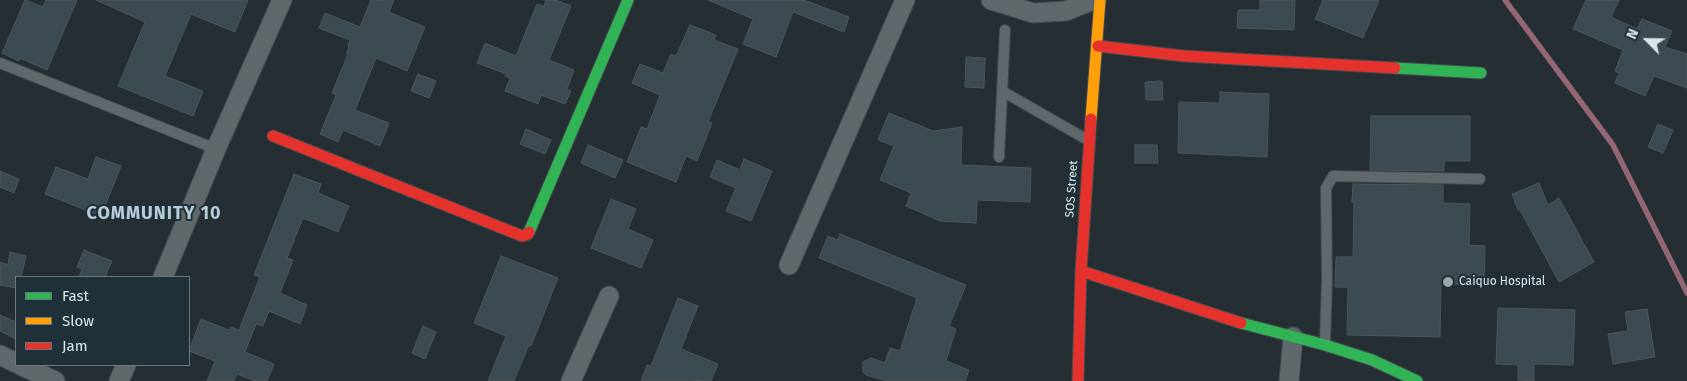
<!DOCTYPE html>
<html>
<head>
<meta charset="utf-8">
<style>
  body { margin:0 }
  #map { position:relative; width:1687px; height:381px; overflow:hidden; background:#252e32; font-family:"Fira Sans",sans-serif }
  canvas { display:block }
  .legend { position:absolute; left:15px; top:276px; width:175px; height:90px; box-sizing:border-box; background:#1f3038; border:1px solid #6a787f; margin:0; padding:6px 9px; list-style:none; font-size:15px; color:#dbe5ea }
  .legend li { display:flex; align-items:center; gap:10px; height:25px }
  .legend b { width:25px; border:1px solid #6a787f }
  .north { position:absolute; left:1622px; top:15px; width:50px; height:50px; -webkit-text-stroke:4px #1f3038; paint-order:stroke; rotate:293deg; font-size:14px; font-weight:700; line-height:20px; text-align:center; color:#dbe5ea }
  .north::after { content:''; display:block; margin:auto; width:18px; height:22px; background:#dbe5ea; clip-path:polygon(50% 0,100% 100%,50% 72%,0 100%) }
</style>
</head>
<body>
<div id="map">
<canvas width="1687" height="381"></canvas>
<ul class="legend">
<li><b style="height:6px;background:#30b455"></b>Fast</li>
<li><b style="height:6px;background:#ff9f0a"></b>Slow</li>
<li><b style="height:6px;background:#e5322d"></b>Jam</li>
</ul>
<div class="north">N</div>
</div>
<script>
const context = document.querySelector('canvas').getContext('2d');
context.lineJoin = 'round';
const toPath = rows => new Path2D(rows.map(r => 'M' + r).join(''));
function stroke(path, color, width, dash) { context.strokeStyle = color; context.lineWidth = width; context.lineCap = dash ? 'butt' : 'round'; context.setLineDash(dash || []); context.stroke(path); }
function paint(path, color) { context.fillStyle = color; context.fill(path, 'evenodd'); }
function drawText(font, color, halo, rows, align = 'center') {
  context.font = font + ' "Fira Sans",sans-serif'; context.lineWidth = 4; context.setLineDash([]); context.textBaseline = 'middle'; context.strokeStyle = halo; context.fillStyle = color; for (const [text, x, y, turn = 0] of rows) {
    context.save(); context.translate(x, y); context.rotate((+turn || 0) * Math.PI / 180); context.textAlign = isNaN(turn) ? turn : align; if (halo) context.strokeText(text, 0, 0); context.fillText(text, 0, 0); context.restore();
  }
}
const stream = toPath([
  [1505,0,1613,145,1687,293]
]);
const building = toPath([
  [25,0,43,7,46,0,77,0,47,70,20,58,19,61,2,53,25,0],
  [96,0,248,0,235,32,191,14,165,76,203,91,193,116,118,86,145,22,96,0],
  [371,0,394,0,389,12,425,27,407,71,376,58,355,110,389,123,380,146,343,130,338,142,320,134,336,95,332,93,348,54,347,54,349,46,348,46,350,40,319,28,325,13,360,27,371,0],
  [546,0,556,0,571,6,549,60,574,70,567,89,571,91,565,104,541,95,538,104,505,91,510,78,505,76,506,74,477,63,485,43,516,56,537,4,544,6,546,0],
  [708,0,804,0,849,17,844,32,793,12,776,57,743,44,753,19,708,0],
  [1260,0,1295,0,1294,30,1237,28,1238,10,1260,10,1260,0],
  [1323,0,1379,0,1363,38,1315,19,1323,0],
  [1586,0,1619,0,1611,17,1637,29,1642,19,1672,31,1665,47,1687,54,1687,88,1654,76,1645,96,1615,83,1619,73,1615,71,1623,50,1573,29,1586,0],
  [690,25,716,35,714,40,738,49,708,122,712,123,697,161,686,156,676,182,627,162,641,127,647,129,660,95,632,83,640,64,663,73,671,54,676,56,690,25],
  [966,57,985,58,984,88,965,87,966,57],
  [418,74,436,81,429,98,411,91,418,74],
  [1162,81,1163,100,1146,100,1145,82,1162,81],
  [1220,92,1269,94,1267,157,1178,153,1179,102,1220,103,1220,92],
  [889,113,933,131,962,127,961,165,1031,168,1030,202,977,200,976,223,940,221,906,206,911,193,880,180,894,146,878,140,889,113],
  [1371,116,1470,116,1470,161,1444,161,1444,171,1370,170,1371,116],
  [1658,124,1673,130,1663,153,1648,147,1658,124],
  [526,129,551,140,545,154,520,144,526,129],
  [588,145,623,160,615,178,581,163,588,145],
  [1135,145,1157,145,1158,163,1135,163,1135,145],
  [96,157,121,166,101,216,45,194,56,167,88,179,96,157],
  [744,159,772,171,751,221,726,211,736,188,710,177,717,160,740,170,744,159],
  [0,171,19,179,14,193,0,187,0,171],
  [294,174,321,184,318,193,349,206,338,232,303,218,287,258,293,260,280,293,307,305,300,324,269,311,263,326,256,324,245,352,274,364,267,381,255,381,237,374,234,381,207,381,215,361,189,351,201,319,229,330,231,327,239,330,260,277,254,275,294,174],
  [1539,183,1548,205,1559,198,1594,262,1559,282,1520,210,1518,210,1512,194,1539,183],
  [1353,184,1443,185,1443,203,1470,204,1469,245,1485,246,1484,285,1441,284,1440,337,1347,335,1348,287,1335,287,1336,257,1353,257,1354,202,1352,202,1353,184],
  [611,199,636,209,628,229,653,240,641,268,591,248,611,199],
  [840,234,966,285,949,326,956,329,946,361,969,370,965,381,887,381,866,375,863,372,863,362,871,358,885,363,890,348,900,351,917,298,819,258,828,236,838,240,840,234],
  [84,250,112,261,105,277,79,277,82,269,77,267,84,250],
  [10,252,26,256,21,277,16,277,16,288,0,285,0,262,8,265,10,252],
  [501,256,558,278,531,346,529,345,514,381,488,381,506,336,474,323,501,256],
  [678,298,698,306,681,349,718,364,711,381,687,380,687,381,641,381,647,365,651,366,678,298],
  [1498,308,1575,310,1573,365,1534,364,1534,381,1518,380,1518,365,1496,364,1498,308],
  [1647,309,1655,357,1613,364,1608,334,1628,331,1625,312,1647,309],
  [0,315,16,322,16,339,0,331,0,315],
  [423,326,436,332,425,359,412,353,423,326]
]);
const lane = toPath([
  [0,63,216,149],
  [1002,91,1086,139],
  [999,157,1005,30],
  [1325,344,1327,278,1326,188,1333,176,1480,179]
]);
const street = toPath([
  [991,0,1033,13,1066,11,1093,0],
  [789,265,905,0],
  [163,277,216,149,282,0],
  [0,355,16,363],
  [20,365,55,381],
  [119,381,126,365],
  [571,381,609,296],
  [1289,381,1293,337]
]);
const fast = toPath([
  [1395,68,1481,73],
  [529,232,628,0],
  [1241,323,1325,345,1372,360,1417,381]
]);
const slow = toPath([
  [1091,119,1100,0]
]);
const jam = toPath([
  [1098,46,1184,56,1395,68],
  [273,136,522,236,528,234,529,232],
  [1081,271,1241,323],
  [1078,381,1081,271,1091,119]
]);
const markers = [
  [1448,282,6,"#9ba5aa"]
];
const streetNames = [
  ["SOS Street",1072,189,-86]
];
const poiNames = [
  ["Caiquo Hospital",1459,282]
];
const districtNames = [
  ["COMMUNITY 10",154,214]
];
stroke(stream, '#956674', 5.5);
paint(building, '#3c4b51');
stroke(building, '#4e5659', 1);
stroke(lane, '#444b50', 12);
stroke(street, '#444b50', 21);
stroke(fast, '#444b50', 13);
stroke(slow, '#444b50', 13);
stroke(jam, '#444b50', 13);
stroke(lane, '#60686c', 10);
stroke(street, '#60686c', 19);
stroke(fast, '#30b455', 11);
stroke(slow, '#ff9f0a', 11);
stroke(jam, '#e5322d', 11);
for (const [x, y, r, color] of markers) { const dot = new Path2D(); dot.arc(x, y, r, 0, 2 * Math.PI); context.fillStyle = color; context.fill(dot); stroke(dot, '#1f3038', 2); }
drawText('12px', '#dbe5ea', '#1f3038', streetNames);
drawText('12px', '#dbe5ea', '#1f3038', poiNames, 'left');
context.letterSpacing = '1px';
drawText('bold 18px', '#b9cdd8', '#1f3038', districtNames);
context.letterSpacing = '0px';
</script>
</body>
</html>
